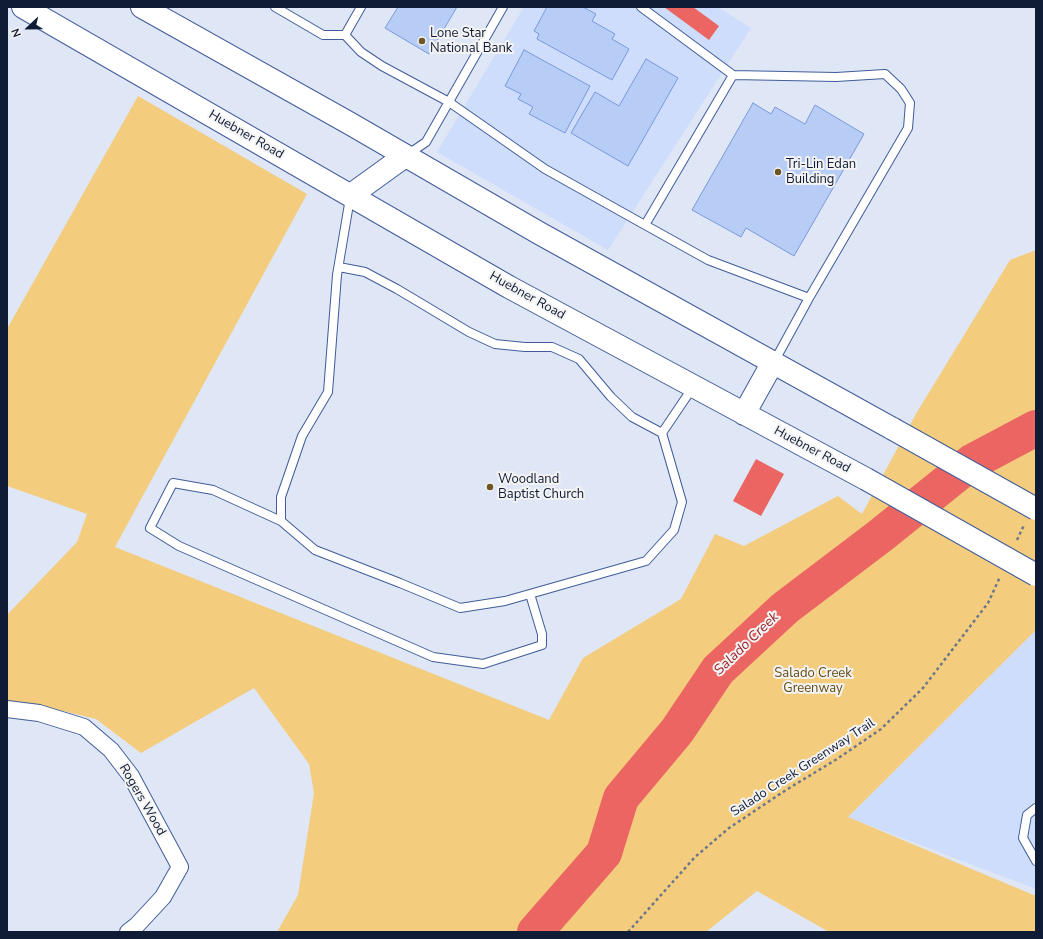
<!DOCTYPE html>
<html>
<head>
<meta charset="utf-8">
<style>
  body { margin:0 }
  #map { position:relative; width:1043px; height:939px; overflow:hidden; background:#dfe6f5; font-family:"Nunito Sans",sans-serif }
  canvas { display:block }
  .frame { position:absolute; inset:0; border:8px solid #101c35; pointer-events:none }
  .north { position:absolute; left:8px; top:8px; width:40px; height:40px; -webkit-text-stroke:3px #f3f3f3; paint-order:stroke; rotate:248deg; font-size:11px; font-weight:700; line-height:16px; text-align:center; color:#101c35 }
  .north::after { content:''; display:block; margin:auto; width:14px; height:18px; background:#101c35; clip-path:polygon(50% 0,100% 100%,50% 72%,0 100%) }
</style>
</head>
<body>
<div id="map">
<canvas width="1043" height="939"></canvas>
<div class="frame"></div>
<div class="north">N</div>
</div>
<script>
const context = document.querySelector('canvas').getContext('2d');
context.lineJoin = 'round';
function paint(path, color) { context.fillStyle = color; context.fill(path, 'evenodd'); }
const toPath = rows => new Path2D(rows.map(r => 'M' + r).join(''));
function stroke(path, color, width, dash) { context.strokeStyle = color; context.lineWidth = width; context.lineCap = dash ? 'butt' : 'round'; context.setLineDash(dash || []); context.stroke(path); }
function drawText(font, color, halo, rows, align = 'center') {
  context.font = font + ' "Nunito Sans",sans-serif'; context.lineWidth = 4; context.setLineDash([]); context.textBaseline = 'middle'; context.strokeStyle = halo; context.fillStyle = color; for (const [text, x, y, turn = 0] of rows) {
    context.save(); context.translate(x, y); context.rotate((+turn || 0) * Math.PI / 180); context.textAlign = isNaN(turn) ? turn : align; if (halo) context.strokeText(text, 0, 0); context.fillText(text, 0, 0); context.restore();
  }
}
const built = toPath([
  [524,7,718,7,751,28,608,250,437,152],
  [1036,630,1036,889,847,817]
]);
const green = toPath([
  [138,96,307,194,115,547,549,720,583,658,681,599,715,534,744,546,838,496,862,514,917,412,1010,260,1036,250,1036,630,848,817,1036,896,1036,932,829,932,757,891,706,932,277,932,298,895,314,793,309,764,254,688,141,753,96,719,38,705,7,701,7,615,77,542,87,514,7,486,7,329]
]);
const water = toPath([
  [664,7,693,7,719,26,709,40],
  [756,459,784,474,761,516,733,501]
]);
const river = toPath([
  [535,932,604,853,621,798,677,731,718,670,785,608,880,536,972,462,1036,428]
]);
const building = toPath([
  [398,7,457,7,429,54,385,28,398,7],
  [547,7,583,7,596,14,592,21,615,34,612,39,629,49,612,80,537,39,539,34,534,31,547,7],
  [524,50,590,86,565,133,529,114,533,107,518,99,521,94,505,86,524,50],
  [646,59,678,78,628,166,571,133,595,92,619,106,646,59],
  [753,103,771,114,775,107,805,124,815,105,864,134,794,256,746,228,741,237,692,210,753,103]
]);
const path = toPath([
  [1017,540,1024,525],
  [628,932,695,857,729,828,786,790,837,759,881,729,923,688,988,603,1000,577]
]);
const service = toPath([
  [275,7,323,35,345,35],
  [361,7,345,35,361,52,382,66,449,102,545,169,645,225,733,75,641,7],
  [733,75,836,77,885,74,901,89,910,103,908,128,809,298],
  [407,155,426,142,503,7],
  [350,198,337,275,328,392,302,436,281,497,281,521,315,550,400,583,460,608,505,601,646,561,674,530,682,502,662,433,693,387],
  [645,225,708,260,809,298,774,362],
  [339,267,365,272,397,289,469,332,495,344,525,347,552,347,579,359,611,397,632,417,662,433],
  [281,521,213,490,173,483,150,528,179,546,433,657,483,664,542,645,542,634,530,594],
  [1036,808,1027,815,1023,838,1036,861]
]);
const minor = toPath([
  [7,709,39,713,84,727,111,750,131,776,180,867,163,897,137,925,128,932]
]);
const primary = toPath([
  [23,7,509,287,866,479],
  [142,7,349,123,539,233,893,429],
  [351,195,405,156],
  [744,414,773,362]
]);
const primaryBridge = toPath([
  [893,429,1036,509],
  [866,479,1036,575]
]);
const markers = [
  [422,41,4,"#6c5625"],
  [778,172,4,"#6c5625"],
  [490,487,4,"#6c5625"]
];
const poiNames = [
  ["Lone Star",430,34],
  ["National Bank",430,49],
  ["Tri-Lin Edan",786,165],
  ["Building",786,180],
  ["Woodland",498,480],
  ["Baptist Church",498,495]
];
const streetNames = [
  ["Huebner Road",246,135,30],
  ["Huebner Road",527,296,29],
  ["Huebner Road",812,450,28],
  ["Salado Creek Greenway Trail",803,768,-33],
  ["Rogers Wood",142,800,60]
];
const parkNames = [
  ["Salado Creek",813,674],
  ["Greenway",813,689]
];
const waterNames = [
  ["Salado Creek",747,644,-44]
];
paint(built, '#ceddfc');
paint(green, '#f3cd7d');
paint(water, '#eb6662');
stroke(river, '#eb6662', 36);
paint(building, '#b8cdf6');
stroke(building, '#7999da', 1);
stroke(service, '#405c99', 10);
stroke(minor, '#405c99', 18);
stroke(primary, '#405c99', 24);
stroke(path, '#6d778b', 2.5, [3, 3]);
stroke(service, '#fff', 8);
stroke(minor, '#fff', 16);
stroke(primary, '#fff', 22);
stroke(primaryBridge, '#405c99', 24, []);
stroke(primaryBridge, '#fff', 22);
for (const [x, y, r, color] of markers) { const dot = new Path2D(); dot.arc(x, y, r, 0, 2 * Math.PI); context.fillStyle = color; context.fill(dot); stroke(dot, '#f3f3f3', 1.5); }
drawText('13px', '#101c35', '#f3f3f3', poiNames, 'left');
drawText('13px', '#101c35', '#f3f3f3', streetNames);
drawText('13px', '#644c13', '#f3f3f3', parkNames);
drawText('italic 14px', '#9b2227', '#f3f3f3', waterNames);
</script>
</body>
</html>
